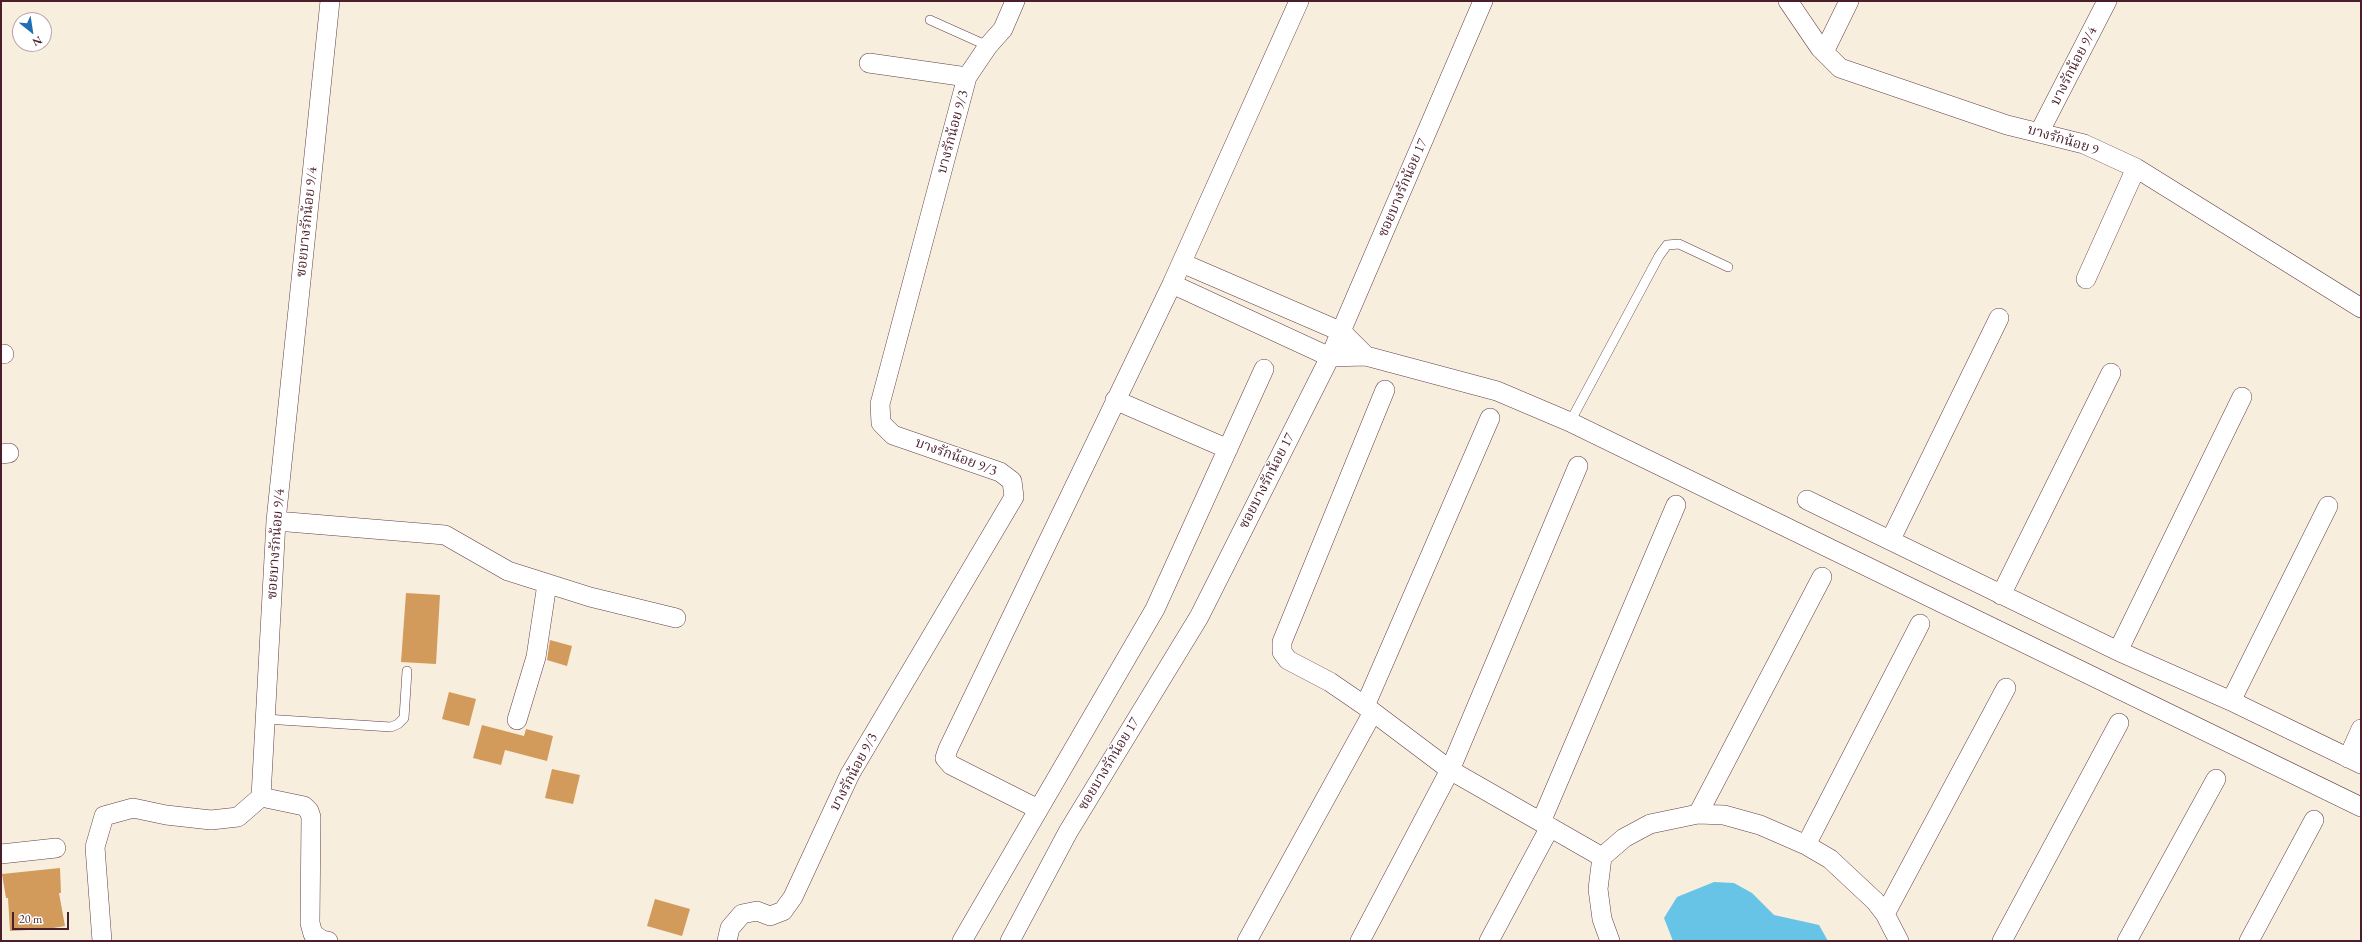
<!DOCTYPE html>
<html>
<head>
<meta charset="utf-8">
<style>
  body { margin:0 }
  #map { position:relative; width:2362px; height:942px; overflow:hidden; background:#f7eedd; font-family:"EB Garamond",serif }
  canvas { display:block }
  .frame { position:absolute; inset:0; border:2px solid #4a1f2b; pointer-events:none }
  .north { position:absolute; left:12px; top:12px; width:40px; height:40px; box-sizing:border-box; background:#fff; border:1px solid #b7a5aa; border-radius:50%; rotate:150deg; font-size:11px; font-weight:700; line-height:16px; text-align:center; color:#4a1f2b }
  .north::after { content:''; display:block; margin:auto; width:14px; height:18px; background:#1f6fb2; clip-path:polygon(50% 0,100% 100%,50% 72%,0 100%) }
  .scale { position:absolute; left:12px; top:912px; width:57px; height:18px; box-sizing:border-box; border:2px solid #4a1f2b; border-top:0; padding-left:5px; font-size:12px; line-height:14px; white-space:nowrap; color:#4a1f2b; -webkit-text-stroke:3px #fff; paint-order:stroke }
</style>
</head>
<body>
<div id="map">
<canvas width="2362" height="942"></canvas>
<div class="frame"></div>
<div class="north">N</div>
<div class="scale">20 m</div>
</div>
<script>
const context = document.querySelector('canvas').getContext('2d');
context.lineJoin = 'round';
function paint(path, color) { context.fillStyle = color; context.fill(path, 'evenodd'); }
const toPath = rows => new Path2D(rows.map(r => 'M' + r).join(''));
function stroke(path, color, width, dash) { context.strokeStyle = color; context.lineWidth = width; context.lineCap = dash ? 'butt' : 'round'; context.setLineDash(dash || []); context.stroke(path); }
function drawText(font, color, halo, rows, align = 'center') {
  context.font = font + ' "EB Garamond","Noto Serif Thai",serif'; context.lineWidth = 3; context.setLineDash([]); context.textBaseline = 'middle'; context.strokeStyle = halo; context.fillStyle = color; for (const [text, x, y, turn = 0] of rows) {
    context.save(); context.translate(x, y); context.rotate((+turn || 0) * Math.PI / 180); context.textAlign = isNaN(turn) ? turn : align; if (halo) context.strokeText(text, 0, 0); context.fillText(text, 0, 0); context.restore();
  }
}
const water = toPath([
  [1714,882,1734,883,1752,893,1774,915,1819,925,1828,941,1673,941,1664,918,1677,897]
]);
const building = toPath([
  [406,593,440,595,436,664,401,662],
  [550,640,572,646,567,666,547,660],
  [449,692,476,699,469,726,442,719],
  [482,725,524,736,526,729,553,736,547,761,505,750,501,765,473,758],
  [552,769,580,775,573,804,545,798],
  [60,868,61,893,59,893,65,926,47,929,10,931,8,898,6,898,2,874],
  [655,899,690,909,682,936,647,926]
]);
const service = toPath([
  [930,20,988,46],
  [1570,422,1659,256,1667,245,1679,244,1728,267],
  [265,719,391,727,398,724,404,718,407,671]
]);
const minor = toPath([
  [1788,1,1820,48,1840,68,2007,125,2084,144,2136,168,2361,308],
  [1824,52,1849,1],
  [869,63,967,77],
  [2040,131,2107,1],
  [1182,263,1342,332,1366,356],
  [2086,279,2136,168],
  [1172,284,1330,357,1366,356,1497,391,1570,422,2361,807],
  [1,354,4,354],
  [1385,390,1282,642,1282,652,1288,660,1330,682,1365,706,1450,770,1602,857],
  [1115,400,1228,449],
  [1,454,9,453],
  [1807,500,2118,651,2231,701,2361,764],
  [276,521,445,535,508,571,590,597,676,618],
  [1891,539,1999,318],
  [2001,595,2111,373],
  [2118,651,2242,397],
  [2231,701,2328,506],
  [1365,706,1490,418],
  [517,720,536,657,547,584],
  [2348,758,2361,729],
  [261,797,304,806,309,811,311,817,310,923,313,934,322,940,328,941],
  [1038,809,951,765,945,758,948,749,1172,284,1299,1],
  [1698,814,1822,577],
  [1541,822,1676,505],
  [1806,845,1920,624],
  [1,854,56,848],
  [1885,914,2006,688],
  [102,941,95,847,104,816,133,808,166,815,211,820,238,817,261,797,276,521,330,1],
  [727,941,730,928,742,914,757,911,770,916,783,911,793,897,850,774,1014,497,1012,481,1000,472,893,435,881,423,880,404,967,77,988,46,1003,29,1015,1],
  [962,941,1155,609,1264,369],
  [1010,941,1068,832,1199,617,1330,357,1483,1],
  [1247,941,1373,712],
  [1360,941,1450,770,1578,466],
  [1489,941,1550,827],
  [1610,941,1602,919,1598,889,1602,857,1624,838,1650,824,1698,814,1724,815,1760,825,1806,845,1830,859,1875,901,1885,914,1899,941],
  [2002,941,2119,723],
  [2127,941,2216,779],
  [2249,941,2314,820]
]);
const streetNames = [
  ["บางรักน้อย 9/4",2074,66,-63],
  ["บางรักน้อย 9/3",953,132,-75],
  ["บางรักน้อย 9",2063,140,17],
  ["ซอยบางรักน้อย 17",1403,188,-67],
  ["ซอยบางรักน้อย 9/4",307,222,-84],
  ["บางรักน้อย 9/3",956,457,20],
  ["ซอยบางรักน้อย 17",1267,481,-63],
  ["ซอยบางรักน้อย 9/4",276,544,-86],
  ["ซอยบางรักน้อย 17",1109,764,-59],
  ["บางรักน้อย 9/3",854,772,-62]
];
paint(water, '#67c4e6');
paint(building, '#d29b5c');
stroke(service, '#643e46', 10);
stroke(minor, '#643e46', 20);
stroke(service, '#fff', 9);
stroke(minor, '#fff', 19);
drawText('14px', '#4a1f2b', '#fff', streetNames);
</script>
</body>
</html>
